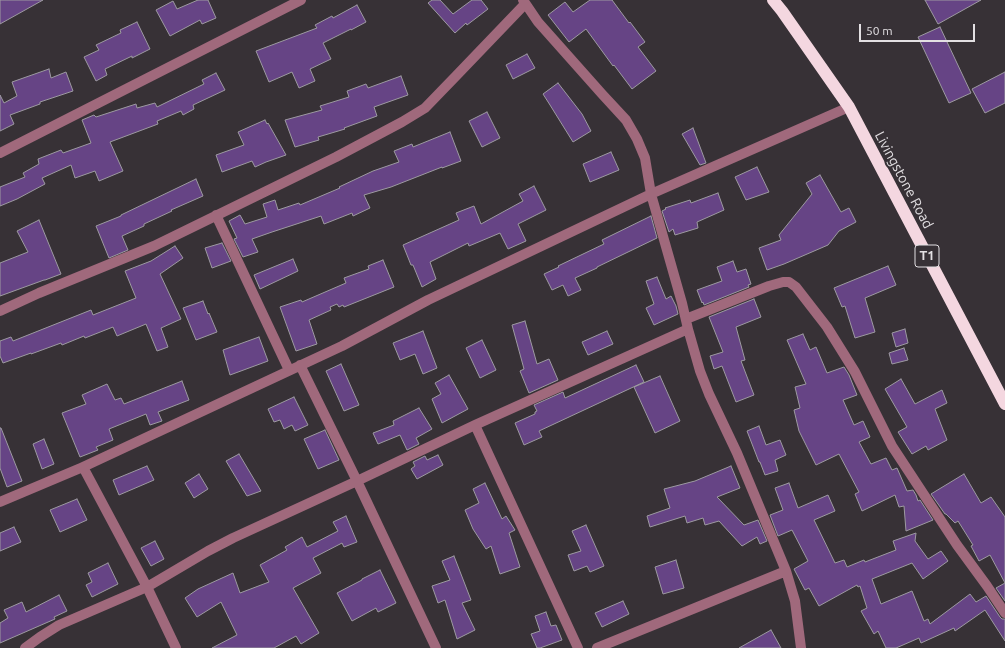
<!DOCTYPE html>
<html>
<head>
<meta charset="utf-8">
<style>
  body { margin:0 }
  #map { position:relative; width:1005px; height:648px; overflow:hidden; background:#373136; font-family:Ubuntu,sans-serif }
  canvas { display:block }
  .scale { position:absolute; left:859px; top:24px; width:116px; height:18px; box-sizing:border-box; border:2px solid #e3e0e3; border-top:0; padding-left:5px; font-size:12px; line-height:14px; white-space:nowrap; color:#e3e0e3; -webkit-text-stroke:3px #373136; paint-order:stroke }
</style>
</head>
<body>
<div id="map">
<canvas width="1005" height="648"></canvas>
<div class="scale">50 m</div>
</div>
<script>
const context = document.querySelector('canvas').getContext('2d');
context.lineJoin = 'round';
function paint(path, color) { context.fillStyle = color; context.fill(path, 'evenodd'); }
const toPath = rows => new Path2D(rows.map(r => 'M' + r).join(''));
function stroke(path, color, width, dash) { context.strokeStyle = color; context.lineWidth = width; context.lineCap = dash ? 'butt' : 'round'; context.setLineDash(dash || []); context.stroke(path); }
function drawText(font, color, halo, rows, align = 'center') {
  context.font = font + ' Ubuntu,sans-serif'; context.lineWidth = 4; context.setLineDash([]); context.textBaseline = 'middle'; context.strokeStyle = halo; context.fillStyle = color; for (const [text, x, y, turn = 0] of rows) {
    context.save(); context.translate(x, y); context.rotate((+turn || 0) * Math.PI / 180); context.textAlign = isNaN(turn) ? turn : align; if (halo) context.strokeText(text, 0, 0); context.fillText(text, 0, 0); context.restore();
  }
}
const building = toPath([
  [0,0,43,0,0,24,0,0],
  [198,0,208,0,216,18,202,24,200,20,170,36,156,10,173,1,177,9,198,0],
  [432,0,440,0,453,14,472,0,481,0,488,9,467,25,466,23,455,33,428,3,432,0],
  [590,0,612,0,629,23,630,22,645,42,638,47,656,71,632,89,614,65,613,66,586,29,569,42,548,15,565,2,573,12,590,0],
  [925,0,981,0,938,24,925,0],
  [357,5,366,22,351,30,351,29,323,43,331,59,310,69,315,81,299,88,292,72,269,82,256,51,317,28,315,25,332,16,333,18,357,5],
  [137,22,150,49,132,58,132,56,105,69,107,75,96,81,84,57,99,50,96,45,121,33,120,30,137,22],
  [940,27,971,93,949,103,918,37,940,27],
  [527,54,535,68,513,79,506,65,527,54],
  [49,69,51,78,66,72,73,91,40,102,40,104,10,115,14,124,0,131,0,95,4,103,17,96,12,82,49,69],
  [1005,72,1005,103,985,113,972,89,1005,72],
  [216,73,225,90,193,105,194,109,183,115,181,111,157,121,158,124,110,142,123,171,99,181,95,171,75,178,71,165,42,178,45,184,17,199,0,206,0,187,25,177,23,173,39,164,38,159,61,150,63,153,91,143,82,120,94,115,96,117,136,104,137,108,155,103,157,107,204,84,202,80,216,73],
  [401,76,408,95,374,107,377,116,344,128,345,129,318,137,319,140,295,147,285,120,322,110,320,106,349,97,347,91,366,84,368,88,401,76],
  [558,83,582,114,591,131,573,142,550,105,543,94,558,83],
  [487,112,500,138,482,147,469,121,487,112],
  [265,120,267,124,268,123,286,155,266,162,255,167,252,161,222,172,216,155,244,145,238,132,265,120],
  [693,128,706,163,700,165,682,134,693,128],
  [450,132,461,161,442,168,442,167,391,187,364,195,370,208,353,216,352,213,324,224,321,216,272,232,252,239,258,252,243,257,234,239,237,238,229,221,240,215,245,224,267,217,263,204,275,200,278,210,299,203,300,205,340,188,339,187,373,171,399,162,394,151,412,144,413,147,450,132],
  [611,152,619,170,590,182,583,164,611,152],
  [757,167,769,192,746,200,735,177,757,167],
  [820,175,841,212,849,208,856,222,839,231,828,245,784,264,767,270,759,248,781,240,779,235,812,194,806,183,820,175],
  [196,179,203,196,171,210,172,211,144,224,144,226,122,236,128,250,109,258,96,226,121,216,121,215,196,179],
  [534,186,546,210,518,224,526,241,508,249,500,233,469,246,468,243,430,262,436,279,422,287,413,265,411,265,403,245,459,220,456,213,474,206,481,224,523,201,519,194,534,186],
  [718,193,724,210,697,222,698,228,675,235,673,229,669,232,662,211,666,209,665,208,690,200,691,203,718,193],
  [651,216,657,238,597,267,597,268,575,278,581,290,568,296,563,285,552,290,544,274,559,267,558,266,604,244,602,240,651,216],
  [39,220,61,274,45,280,44,280,0,296,0,263,28,252,17,231,39,220],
  [222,243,231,261,212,268,205,248,222,243],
  [175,246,183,258,160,274,181,319,161,328,168,347,157,351,146,324,117,336,113,327,85,338,84,336,62,345,61,343,31,354,31,353,3,363,0,356,0,341,11,337,13,341,91,310,93,315,136,298,125,271,151,261,175,246],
  [293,259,298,271,260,289,254,275,293,259],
  [383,260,394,287,344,307,343,305,339,307,337,304,330,307,331,310,309,320,317,344,296,351,280,307,301,300,302,302,346,283,344,278,369,269,368,266,383,260],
  [733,261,737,272,746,269,751,284,748,285,749,287,704,305,703,302,702,303,697,290,722,281,717,267,733,261],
  [888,266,896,285,865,298,875,332,855,338,845,306,842,307,834,288,888,266],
  [657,277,666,299,671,296,676,306,678,314,654,325,646,308,654,304,646,281,657,277],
  [754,299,761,317,736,327,745,360,741,361,754,395,736,402,722,366,714,369,710,356,723,352,709,317,754,299],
  [203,301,208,314,209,313,217,332,196,340,183,308,203,301],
  [525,321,537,364,549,359,558,380,529,393,520,371,524,369,512,325,525,321],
  [905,329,908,343,896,347,892,333,905,329],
  [423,331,437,368,423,374,415,354,400,360,393,343,423,331],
  [607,331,613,344,588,355,582,342,607,331],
  [803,334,810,350,816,347,827,373,844,367,849,375,857,395,843,400,854,425,863,421,870,437,859,442,871,464,886,458,892,470,897,468,907,491,913,490,916,495,918,501,920,500,933,520,906,531,904,506,899,507,895,495,862,511,855,494,859,492,839,454,816,465,799,431,794,410,800,408,795,387,806,384,787,340,803,334],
  [259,337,268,361,230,375,223,350,259,337],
  [482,340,496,370,480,378,466,348,482,340],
  [904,348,908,360,892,364,889,353,904,348],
  [341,364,359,405,344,411,326,371,341,364],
  [636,365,644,382,539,431,542,437,524,445,515,423,535,414,535,412,537,411,534,405,563,392,565,398,636,365],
  [449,375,468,409,442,423,432,399,441,394,435,383,449,375],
  [660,376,680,421,655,433,634,387,660,376],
  [901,379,915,404,942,390,947,403,935,409,947,440,928,450,926,446,912,454,898,432,907,427,885,389,901,379],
  [182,381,189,400,158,412,162,421,150,425,146,414,109,429,113,440,96,447,98,450,80,457,62,413,86,404,82,395,107,384,115,400,121,398,124,404,182,381],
  [294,397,308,425,295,431,292,425,284,429,280,420,274,422,268,409,294,397],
  [419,408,432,429,416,438,419,444,407,450,400,435,378,444,373,433,394,425,393,421,419,408],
  [759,426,766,445,780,440,786,455,775,460,778,471,765,475,760,462,759,462,747,431,759,426],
  [0,428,1,428,22,481,7,487,0,468,0,428],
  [325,430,339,460,318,469,304,439,325,430],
  [44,439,54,464,42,469,33,444,44,439],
  [239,454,261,491,247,496,226,461,239,454],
  [438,455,443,465,417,479,411,469,415,466,413,462,425,456,427,460,438,455],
  [147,466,154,480,119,495,113,480,147,466],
  [731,466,740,488,717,497,744,525,758,520,767,541,760,544,757,537,742,546,719,521,705,525,703,518,687,523,685,516,650,527,647,516,670,508,664,489,695,481,731,466],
  [199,474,208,489,194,498,185,483,199,474],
  [964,474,981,503,991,497,1005,517,1005,601,996,588,1005,583,990,555,979,561,971,546,973,545,958,521,955,523,946,514,945,514,931,494,964,474],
  [485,483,502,519,506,516,515,530,509,533,520,567,500,574,491,546,486,549,473,529,465,510,479,503,473,489,485,483],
  [789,483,798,508,828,495,835,511,814,520,835,563,844,560,847,567,864,560,865,562,896,550,893,541,916,533,915,541,928,559,941,551,948,561,923,579,912,563,872,579,881,604,912,591,924,621,928,619,930,624,970,594,976,602,986,596,1000,617,1002,619,1005,619,1005,641,985,610,955,631,954,628,921,643,919,638,896,648,886,648,878,631,874,634,861,611,867,608,860,586,858,587,857,585,819,606,809,588,805,590,794,569,808,561,792,530,778,536,770,515,783,510,775,488,789,483],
  [77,499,87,520,60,532,50,510,77,499],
  [346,516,357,542,344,547,342,543,313,558,321,573,293,588,319,633,301,644,296,636,274,648,212,648,237,635,221,602,197,617,185,598,198,589,233,573,240,593,269,582,260,565,287,550,285,547,302,537,307,547,338,531,333,522,346,516],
  [586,525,604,566,590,572,587,566,574,571,568,555,581,551,572,531,586,525],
  [14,527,21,542,0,551,0,533,14,527],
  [155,541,164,559,151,566,141,548,155,541],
  [454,556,471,600,462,603,475,630,457,639,445,600,438,603,432,586,450,580,442,561,454,556],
  [676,560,684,588,663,594,655,567,676,560],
  [108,563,118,584,92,597,86,585,92,582,88,573,108,563],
  [380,570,396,603,378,612,376,608,352,621,337,593,362,580,362,579,380,570],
  [59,595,67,611,54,617,55,619,0,643,0,623,8,618,4,610,22,602,26,612,59,595],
  [623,601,629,614,602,627,595,613,623,601],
  [546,612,551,626,556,625,562,640,540,648,537,648,531,634,540,631,535,616,546,612],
  [771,630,781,648,739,648,771,630]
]);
const minor = toPath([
  [523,0,538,22,602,94,626,120,637,139,645,158,651,194,682,303,688,329,700,371,709,394,737,453,786,571,795,601,801,648],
  [0,153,301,0],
  [216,215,289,370],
  [0,311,39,293,154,246,336,157,402,122,425,108,455,77,525,4],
  [686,319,769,286,783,282,789,282,796,287,827,327,855,372,892,446,957,545,987,586,1005,613],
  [300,365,357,481,436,648],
  [475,425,578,648],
  [83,467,147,587,176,648],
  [0,502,83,467,342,346,428,300,651,194,849,107],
  [25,648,40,637,59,625,147,587,208,551,233,538,357,481,475,425,688,329],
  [597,648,786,571]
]);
const highway = toPath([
  [773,0,782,11,849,107,1005,404]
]);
const shields = [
  [927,256,24]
];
const shieldNames = [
  ["T1",927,256]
];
const streetNames = [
  ["Livingstone Road",904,180,62]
];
paint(building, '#664485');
stroke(building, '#9d9aa1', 1);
stroke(minor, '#a0697c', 10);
stroke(highway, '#f4d7e0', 12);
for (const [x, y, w] of shields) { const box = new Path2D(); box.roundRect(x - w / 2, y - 11, w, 22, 3); context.fillStyle = '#373136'; context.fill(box); stroke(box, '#e3e0e3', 1); }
drawText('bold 13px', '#e3e0e3', null, shieldNames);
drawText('14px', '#e3e0e3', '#373136', streetNames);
</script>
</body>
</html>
